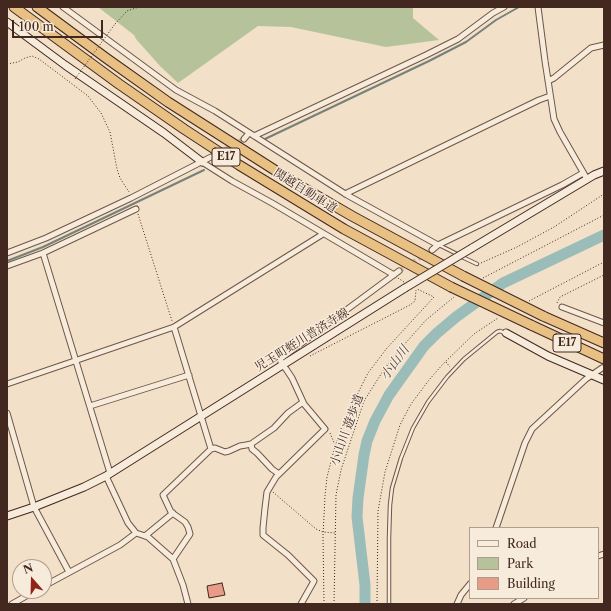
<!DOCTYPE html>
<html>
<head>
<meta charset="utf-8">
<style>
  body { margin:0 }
  #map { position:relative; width:611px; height:611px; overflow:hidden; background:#f2e0c8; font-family:"Libre Caslon Text",serif }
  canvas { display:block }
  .frame { position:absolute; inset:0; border:8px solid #42281e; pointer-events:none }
  .legend { position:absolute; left:469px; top:527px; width:130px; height:72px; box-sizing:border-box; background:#f7ebdb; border:1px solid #af9d8f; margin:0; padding:5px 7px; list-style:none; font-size:12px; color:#42281e }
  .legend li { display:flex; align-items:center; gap:8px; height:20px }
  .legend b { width:20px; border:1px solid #af9d8f }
  .north { position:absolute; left:12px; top:559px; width:40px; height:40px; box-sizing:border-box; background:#f7ebdb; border:1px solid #af9d8f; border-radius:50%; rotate:340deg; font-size:11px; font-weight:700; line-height:16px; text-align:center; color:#42281e }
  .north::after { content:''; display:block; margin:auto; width:14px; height:18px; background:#8f2418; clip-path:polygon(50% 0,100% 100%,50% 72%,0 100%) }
  .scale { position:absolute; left:12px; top:20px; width:91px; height:18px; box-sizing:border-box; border:2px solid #42281e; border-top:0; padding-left:5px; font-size:12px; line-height:14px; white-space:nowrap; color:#42281e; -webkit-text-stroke:3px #f7ebdb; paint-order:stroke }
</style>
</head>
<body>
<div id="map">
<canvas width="611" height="611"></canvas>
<div class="frame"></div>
<ul class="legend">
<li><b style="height:5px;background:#f7ebdb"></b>Road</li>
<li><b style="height:11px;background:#b6c39a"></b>Park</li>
<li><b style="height:11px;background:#e89b87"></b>Building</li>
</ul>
<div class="north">N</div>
<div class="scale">100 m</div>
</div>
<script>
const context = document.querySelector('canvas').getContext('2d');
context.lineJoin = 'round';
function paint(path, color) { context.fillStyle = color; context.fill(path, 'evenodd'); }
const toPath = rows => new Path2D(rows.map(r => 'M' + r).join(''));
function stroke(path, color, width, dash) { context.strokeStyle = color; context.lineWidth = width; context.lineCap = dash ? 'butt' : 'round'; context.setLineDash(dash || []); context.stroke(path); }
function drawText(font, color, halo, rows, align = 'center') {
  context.font = font + ' "Libre Caslon Text","Noto Serif JP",serif'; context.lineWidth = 3; context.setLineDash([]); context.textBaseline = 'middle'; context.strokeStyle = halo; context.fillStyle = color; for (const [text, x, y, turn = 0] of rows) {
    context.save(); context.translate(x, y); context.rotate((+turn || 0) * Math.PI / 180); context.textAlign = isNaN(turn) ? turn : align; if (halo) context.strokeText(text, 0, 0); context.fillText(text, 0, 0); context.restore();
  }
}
const green = toPath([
  [98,7,413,7,413,18,439,40,386,47,291,27,258,26,178,83,160,66,136,39,134,35]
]);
const stream = toPath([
  [265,139,429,61,466,42,496,20,519,7],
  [7,261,43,247,204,170]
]);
const river = toPath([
  [365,604,365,585,357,517,358,498,364,455,367,441,375,421,389,395,424,346,437,333,456,317,503,283,604,235]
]);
const building = toPath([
  [222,583,225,595,209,598,207,586,222,583]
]);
const streetTunnel = toPath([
  [211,157,244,139],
  [399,271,432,250]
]);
const path = toPath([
  [115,24,127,11,139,7],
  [7,64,18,62,25,58,32,56,39,59,88,96,101,113,110,132,117,169,120,178,129,192],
  [138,214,172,321],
  [481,263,517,247,554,227,604,194],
  [398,278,404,282],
  [483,278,604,215],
  [529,301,604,262],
  [557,303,560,297,604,275],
  [310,356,410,305,415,301,416,290],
  [446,362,450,367],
  [330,433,335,445],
  [273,492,316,529,323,532,335,533],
  [324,604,323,536,325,496,327,477,334,450,343,423,368,373,387,348,434,297,417,289],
  [334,604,336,495,341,470,364,401,383,371,395,355,426,320,454,297],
  [377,604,378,511,385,472,400,425,411,404,429,380,443,364,474,334,498,318]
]);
const lane = toPath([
  [439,245,457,254],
  [462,257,477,264],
  [389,604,389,538,390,505,392,488,401,458,413,428,428,402,447,377,464,359,497,332,500,331,505,333]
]);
const street = toPath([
  [63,7,176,90,215,111,347,195,438,245],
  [538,7,545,61,554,119,560,132,587,179],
  [548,81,554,78,591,48,604,45],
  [254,136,426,55,458,39,493,13,504,7],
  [244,139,249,133],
  [202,162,232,181,272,203,394,275],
  [345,194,539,100,550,96],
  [432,250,438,245,562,185,583,173],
  [7,253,46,238,131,198,211,157],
  [43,253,110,473],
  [7,266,43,253,136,209],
  [562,307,604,323],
  [7,384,174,327,323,234],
  [90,406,189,375],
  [7,413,34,507,69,572],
  [251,444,252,449,257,453,272,469,279,474],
  [211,449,215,448,225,452,229,451,240,446,246,445,251,444,274,428,288,413,303,402],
  [106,476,128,523,136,533,148,537,173,559,183,585,188,604],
  [496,528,525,443,532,429,586,379,602,368],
  [145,536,173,513],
  [598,556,604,554],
  [173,559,190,534,188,527,185,522,171,512,163,495,211,449,174,327],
  [44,586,120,545,136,533],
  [12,604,35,591],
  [301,604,314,581,288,555,263,535,263,528,265,508,267,492,276,477,325,429,304,404,292,378,286,369,282,365,280,359,399,271],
  [457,604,461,595,470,584],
  [514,604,524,598]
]);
const secondary = toPath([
  [7,22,65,65,164,133,202,162],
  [472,248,594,175,604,171],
  [506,333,548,356,604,380],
  [7,516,34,507,84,487,106,476,405,288]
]);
const highway = toPath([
  [14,7,119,84,184,129,239,165,344,229,451,287],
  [37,7,106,58,168,102,295,183,352,216,463,276],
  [543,316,604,343],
  [531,325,604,359]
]);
const pathBridge = toPath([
  [75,79,115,24]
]);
const secondaryBridge = toPath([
  [405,288,472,248]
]);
const highwayBridge = toPath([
  [463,276,543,316],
  [451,287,531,325]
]);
const shields = [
  [226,157,28],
  [567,343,28]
];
const shieldNames = [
  ["E17",226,157],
  ["E17",567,343]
];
const streetNames = [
  ["関越自動車道",305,191,32],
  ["児玉町蛭川普済寺線",302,340,-32],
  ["小山川 遊歩道",347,430,-70]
];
const waterNames = [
  ["小山川",395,363,-54]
];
paint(green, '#b6c39a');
stroke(stream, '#77817b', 2);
stroke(river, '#9bbdb9', 11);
paint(building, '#e89b87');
stroke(building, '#42281e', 1);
stroke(streetTunnel, '#cfbba6', 5, [5, 2.5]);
stroke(lane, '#6e5648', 4.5);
stroke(street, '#6e5648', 7);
stroke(secondary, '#42281e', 9);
stroke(highway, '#42281e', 11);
stroke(path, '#42281e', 1, [1, 2]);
stroke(lane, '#f7ebdb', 2.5);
stroke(street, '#f7ebdb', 5);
stroke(secondary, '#f7ebdb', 7);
stroke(highway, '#e9c084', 9);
stroke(secondaryBridge, '#42281e', 9, []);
stroke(highwayBridge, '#42281e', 11, []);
stroke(pathBridge, '#42281e', 1, [1, 2]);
stroke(secondaryBridge, '#f7ebdb', 7);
stroke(highwayBridge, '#e9c084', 9);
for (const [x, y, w] of shields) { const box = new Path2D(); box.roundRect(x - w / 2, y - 9, w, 18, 3); context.fillStyle = '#f7ebdb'; context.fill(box); stroke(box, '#42281e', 1); }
drawText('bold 11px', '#42281e', null, shieldNames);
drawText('12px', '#42281e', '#f7ebdb', streetNames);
drawText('italic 13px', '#584d45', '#f7ebdb', waterNames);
</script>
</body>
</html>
